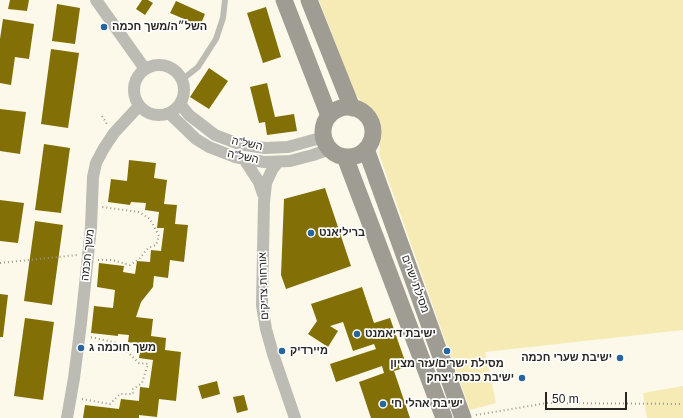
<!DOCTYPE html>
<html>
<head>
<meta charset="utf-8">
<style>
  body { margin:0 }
  #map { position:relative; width:683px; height:418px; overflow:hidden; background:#fcf9ea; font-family:Arial,sans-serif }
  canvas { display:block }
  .scale { position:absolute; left:545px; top:392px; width:82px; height:18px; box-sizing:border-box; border:2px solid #272621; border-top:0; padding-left:5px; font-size:12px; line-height:14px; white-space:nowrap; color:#272621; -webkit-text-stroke:3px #fff; paint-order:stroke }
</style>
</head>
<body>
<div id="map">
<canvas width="683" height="418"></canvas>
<div class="scale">50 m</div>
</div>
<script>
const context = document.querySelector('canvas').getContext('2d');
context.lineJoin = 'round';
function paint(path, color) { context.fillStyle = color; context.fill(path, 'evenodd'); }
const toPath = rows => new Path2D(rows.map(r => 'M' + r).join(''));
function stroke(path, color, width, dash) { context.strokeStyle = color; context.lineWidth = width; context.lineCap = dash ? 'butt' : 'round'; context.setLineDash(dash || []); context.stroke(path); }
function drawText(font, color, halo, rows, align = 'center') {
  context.font = font + ' Arial,"Noto Sans Hebrew",sans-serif'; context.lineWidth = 3.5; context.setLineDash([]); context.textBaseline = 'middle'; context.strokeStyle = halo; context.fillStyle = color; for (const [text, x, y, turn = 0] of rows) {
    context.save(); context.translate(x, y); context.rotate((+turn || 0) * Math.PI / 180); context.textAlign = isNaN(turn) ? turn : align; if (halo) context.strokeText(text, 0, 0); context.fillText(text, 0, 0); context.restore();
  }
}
const green = toPath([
  [319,0,683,0,683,330,485,352,496,403,470,410,379,154,380,143,379,128,375,116,355,94],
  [683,386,683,418,647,418,643,393]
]);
const building = toPath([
  [10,0,29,0,27,11,8,9],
  [142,0,148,0,153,3,145,15,136,9],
  [176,1,205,14,200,26,170,13],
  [57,4,80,8,75,44,52,41],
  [266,7,281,57,263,63,247,13],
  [3,19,34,24,29,59,15,57,11,85,0,83,0,39],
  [51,49,79,53,68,128,41,124],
  [209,68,228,81,209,109,190,97],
  [267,83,275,117,294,114,297,131,267,135,265,122,259,123,250,87],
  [0,109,26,112,20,154,0,151],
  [44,144,70,148,61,213,35,210],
  [129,160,156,163,154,178,167,180,164,204,177,205,175,224,188,225,184,262,170,260,168,278,154,276,153,287,141,302,136,317,153,319,151,336,166,338,165,350,181,352,176,401,159,399,157,417,139,415,139,418,83,418,85,405,119,409,121,399,139,401,140,387,149,388,153,360,139,358,141,344,128,342,129,335,118,334,118,336,91,333,94,306,113,308,115,290,97,287,99,263,124,266,123,272,135,274,137,261,150,262,151,250,161,251,164,228,157,228,159,212,145,210,146,203,131,202,130,205,108,202,111,179,127,181],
  [325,188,351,266,286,289,281,275,284,199],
  [0,200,24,203,18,243,0,241],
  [35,221,63,225,52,305,24,301],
  [362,287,374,323,390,318,407,367,394,371,410,418,371,418,359,382,384,373,382,366,336,382,330,364,376,349,374,344,353,351,343,322,330,326,338,331,328,347,308,334,317,321,311,304],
  [0,294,8,295,3,337,0,337],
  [25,318,54,322,43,400,14,396],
  [217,381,220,394,202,399,198,386],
  [244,395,248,410,237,413,233,397]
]);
const path = toPath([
  [102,116,107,124],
  [98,260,112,260,130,265,140,258,148,248,156,245,159,236,150,219,139,212,102,207],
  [0,263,77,255],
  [82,399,110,404,120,394,133,394,133,389,142,383,148,364,139,363,118,343,90,337],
  [476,415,547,403,683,404]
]);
const lane = toPath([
  [183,79,198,67,216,39,223,18,225,0]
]);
const street = toPath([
  [96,0,145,69],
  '134 90a25 25 0 1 1 50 0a25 25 0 1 1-50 0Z',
  [180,104,189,115,215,135,239,144,265,148,288,147,324,137],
  [169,113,196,139,209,147,235,157,264,162,290,161,313,155,330,149],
  [244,159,259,182,263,194],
  [278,162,272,170,266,183,264,202,262,305,266,329,273,354,295,418],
  [67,418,74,378,81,323,91,227,93,177,96,163,104,148,114,133,139,106]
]);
const secondary = toPath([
  [284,0,329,116],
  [309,0,352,108],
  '323 132a25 25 0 1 1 50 0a25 25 0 1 1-50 0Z',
  [366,149,463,418],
  [345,157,444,418]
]);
const markers = [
  [104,27,4,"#26669c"],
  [311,233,4,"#26669c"],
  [357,334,4,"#26669c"],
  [81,348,4,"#26669c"],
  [282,351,4,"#26669c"],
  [447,351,4,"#26669c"],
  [620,358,4,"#26669c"],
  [522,378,4,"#26669c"],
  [383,404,4,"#26669c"]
];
const poiNames = [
  ["השל״ה/משך חכמה",112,27],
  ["בריליאנט",319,233],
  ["ישיבת דיאמנט",365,334],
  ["משך חוכמה ג",89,348],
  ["מיירדיק",290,351],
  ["ישיבת שערי חכמה",612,358,"right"],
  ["מסילת ישרים/עזר מציון",447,364,"center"],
  ["ישיבת כנסת יצחק",514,378,"right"],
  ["ישיבת אהלי חי",391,404]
];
const streetNames = [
  ["השל”ה",247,144,12],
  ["השל\"ה",243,157,12],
  ["משך חכמה",88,255,-84],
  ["מסילת ישרים",415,284,70],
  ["אורחות צדיקים",264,286,-92]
];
paint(green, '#f6ebb5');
paint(building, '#827006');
stroke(path, '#9a988d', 2, [1, 3]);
stroke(lane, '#bcbbb4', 6);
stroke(street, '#bcbbb4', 12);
stroke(secondary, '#9e9c93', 17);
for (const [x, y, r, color] of markers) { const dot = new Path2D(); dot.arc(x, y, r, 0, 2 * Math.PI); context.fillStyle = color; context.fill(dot); stroke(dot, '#fff', 1.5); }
drawText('bold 11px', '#272621', '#fff', poiNames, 'left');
drawText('11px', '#272621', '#fff', streetNames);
</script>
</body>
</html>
